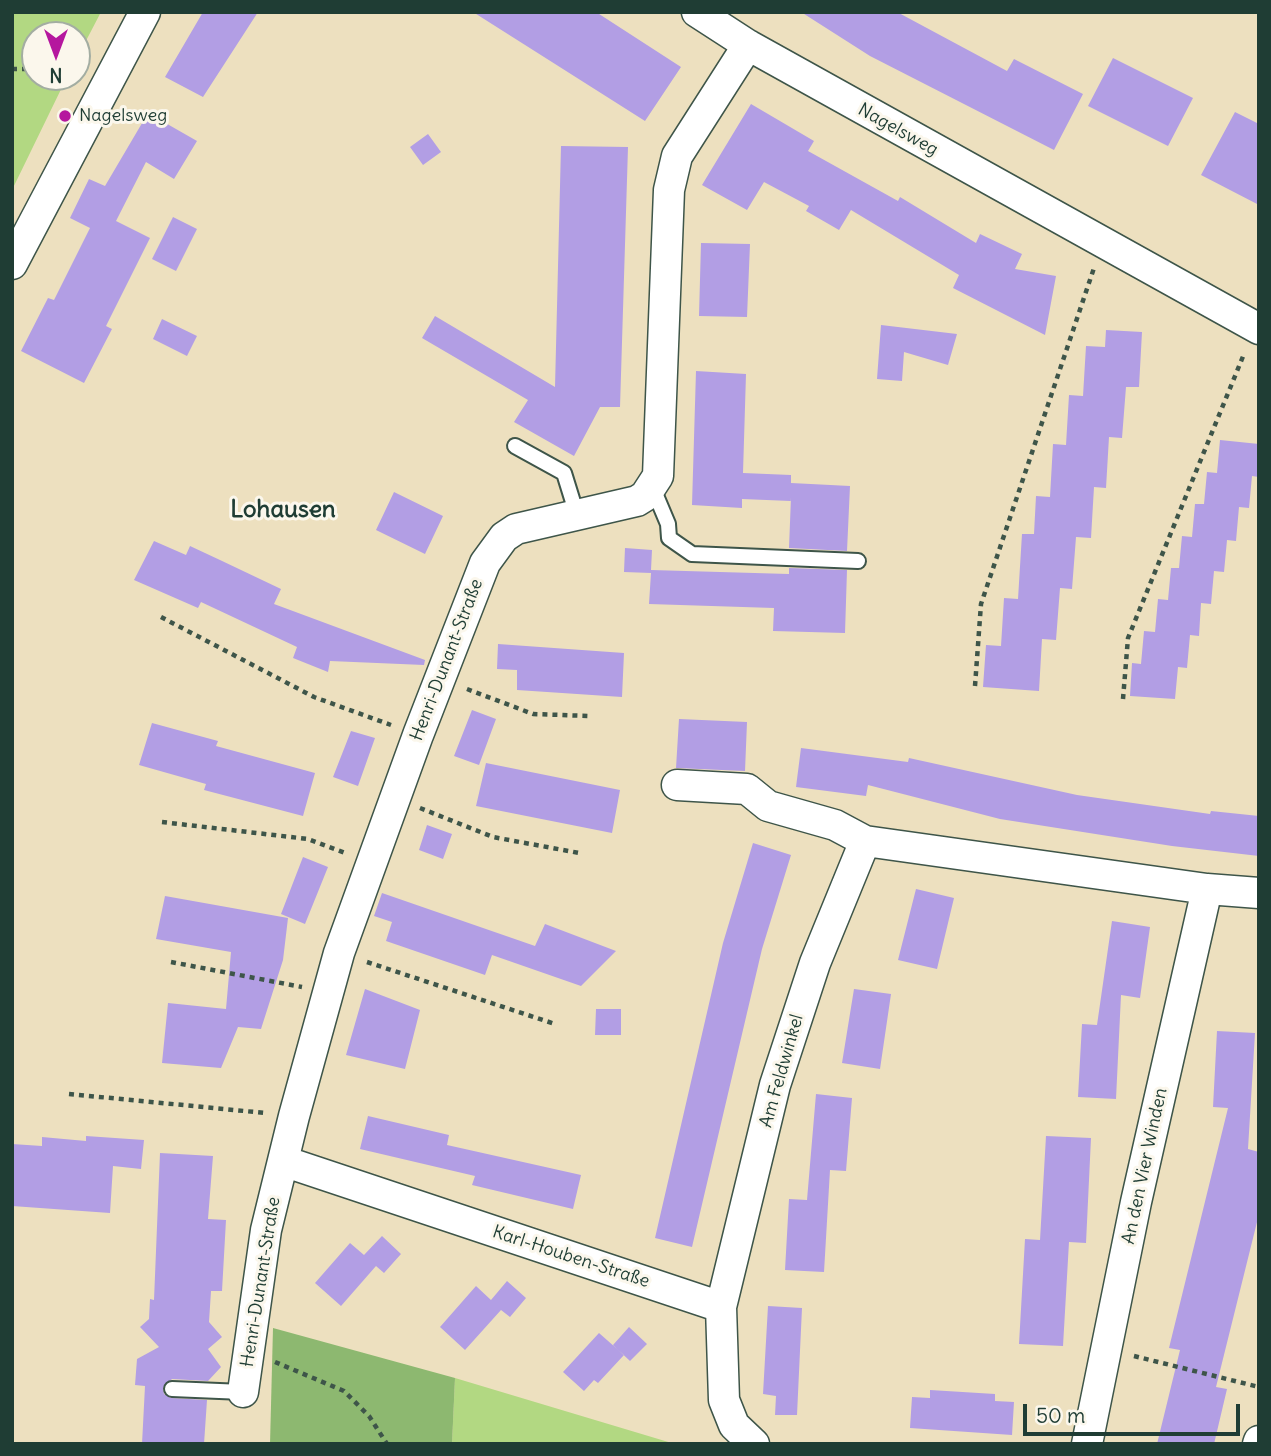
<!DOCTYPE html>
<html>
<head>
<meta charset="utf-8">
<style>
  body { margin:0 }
  #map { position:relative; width:1271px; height:1456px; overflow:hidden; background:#ede0bf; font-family:Delius,sans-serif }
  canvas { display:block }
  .frame { position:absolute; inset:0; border:14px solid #1f3d34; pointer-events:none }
  .north { position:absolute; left:21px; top:21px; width:70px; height:70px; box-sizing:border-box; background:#fbf7ec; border:2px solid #a3ada2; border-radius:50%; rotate:180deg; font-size:19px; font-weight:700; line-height:28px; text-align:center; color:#1f3d34 }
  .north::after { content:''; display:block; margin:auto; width:24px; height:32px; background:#b5179e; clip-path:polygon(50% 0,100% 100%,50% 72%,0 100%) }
  .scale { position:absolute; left:1023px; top:1404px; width:217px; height:32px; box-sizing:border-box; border:4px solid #1f3d34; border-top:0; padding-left:9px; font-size:21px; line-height:24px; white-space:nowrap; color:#1f3d34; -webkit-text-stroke:5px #fbf7ec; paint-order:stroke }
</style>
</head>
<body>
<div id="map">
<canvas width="1271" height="1456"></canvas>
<div class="frame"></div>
<div class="north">N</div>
<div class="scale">50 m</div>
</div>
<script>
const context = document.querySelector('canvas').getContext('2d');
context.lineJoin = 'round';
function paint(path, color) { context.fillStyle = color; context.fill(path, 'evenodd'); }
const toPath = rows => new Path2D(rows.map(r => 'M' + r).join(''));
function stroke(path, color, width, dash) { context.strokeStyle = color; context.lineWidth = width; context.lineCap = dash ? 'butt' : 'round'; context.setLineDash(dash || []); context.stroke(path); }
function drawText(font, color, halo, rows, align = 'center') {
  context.font = font + ' Delius,sans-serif'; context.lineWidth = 6; context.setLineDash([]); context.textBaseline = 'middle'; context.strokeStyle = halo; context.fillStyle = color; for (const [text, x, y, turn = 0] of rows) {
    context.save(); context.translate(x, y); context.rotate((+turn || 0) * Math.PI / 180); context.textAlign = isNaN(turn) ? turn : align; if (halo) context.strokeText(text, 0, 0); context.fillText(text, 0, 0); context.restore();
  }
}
const green = toPath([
  [12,12,101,12,77,58,77,35,35,35,35,77,67,77,12,190],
  [455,1378,675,1444,452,1444]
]);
const forest = toPath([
  [273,1328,455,1378,452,1444,270,1444]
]);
const building = toPath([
  [203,12,258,12,203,97,165,77],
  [473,12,596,12,681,67,645,121],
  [801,12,897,12,1007,71,1014,59,1083,94,1054,150,870,56],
  [1113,58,1193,98,1168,146,1088,106],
  [751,104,814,141,808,151,898,201,900,197,976,243,980,234,1022,254,1015,269,1056,276,1045,335,953,288,959,275,851,210,839,230,806,211,809,206,764,182,747,210,702,185],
  [1235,112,1259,124,1259,205,1201,175],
  [148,113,197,141,174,179,146,162,116,221,150,238,106,326,112,329,84,383,21,351,48,298,54,300,90,228,70,218,89,179,105,186],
  [428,134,441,152,423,165,410,147],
  [561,146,628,147,620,407,600,407,574,456,514,422,528,400,422,338,435,316,555,387],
  [173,217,197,229,176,271,152,259],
  [701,243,750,244,747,317,699,316],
  [162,319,197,336,187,356,153,339],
  [881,325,957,334,948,365,904,352,902,381,877,379],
  [1106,330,1142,332,1139,387,1126,387,1122,438,1109,437,1106,488,1094,487,1091,538,1076,537,1072,589,1060,588,1056,640,1042,639,1039,691,983,687,986,645,1001,646,1004,598,1018,599,1022,534,1034,534,1036,496,1050,497,1053,444,1066,445,1069,395,1083,396,1086,346,1105,347],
  [696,371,746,374,743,473,791,475,791,483,850,486,847,551,789,548,791,497,791,501,742,499,742,508,692,505],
  [1220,440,1259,444,1259,477,1252,476,1249,508,1239,507,1236,541,1227,540,1224,572,1214,571,1211,604,1201,603,1199,636,1190,635,1187,668,1178,667,1175,699,1130,696,1132,663,1141,664,1144,631,1155,632,1158,599,1168,600,1171,568,1179,568,1182,536,1192,537,1195,504,1204,504,1207,472,1217,473],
  [394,492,443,516,425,554,376,530],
  [154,541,186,555,190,546,220,560,281,589,274,604,425,660,424,665,330,661,328,672,293,658,297,647,201,602,198,608,134,580],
  [625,548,652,550,651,570,789,574,789,568,847,570,845,633,773,631,774,608,649,604,651,573,624,572],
  [498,644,624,653,622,697,517,690,517,670,497,669],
  [472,710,496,719,479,765,454,756],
  [679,719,747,722,745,771,676,768],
  [152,723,218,741,216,746,315,773,303,816,204,790,206,784,139,765],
  [351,731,375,738,358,786,333,777],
  [801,748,908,762,909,758,1077,795,1210,814,1211,811,1259,816,1259,856,1172,846,1000,819,868,785,866,796,796,787],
  [486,763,620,790,612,833,476,806],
  [427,825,452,834,443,859,419,850],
  [753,843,791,855,762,949,692,1247,655,1238,723,943],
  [303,857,328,867,305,924,281,914],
  [916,889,954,898,937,969,898,960],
  [382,893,535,946,545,924,616,951,581,986,492,955,485,975,386,941,392,922,374,916],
  [165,896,288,918,283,960,261,1029,238,1027,221,1068,162,1063,168,1003,226,1009,231,952,156,939],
  [1112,921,1150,927,1140,998,1121,995,1116,1099,1078,1097,1082,1024,1097,1025],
  [365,989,420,1010,405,1069,346,1055],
  [854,989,891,994,880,1069,842,1063],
  [596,1009,621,1009,621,1035,595,1035],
  [1217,1031,1255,1033,1248,1149,1259,1152,1259,1214,1216,1387,1227,1389,1214,1444,1157,1444,1180,1350,1169,1348,1228,1108,1213,1107],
  [816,1094,852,1098,846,1171,830,1170,824,1272,785,1270,789,1199,807,1200],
  [368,1116,449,1135,447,1145,581,1175,573,1209,472,1185,475,1176,360,1149],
  [86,1136,144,1140,141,1169,113,1166,110,1213,12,1206,12,1144,42,1146,42,1137,86,1141],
  [1046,1136,1091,1138,1086,1243,1069,1242,1063,1346,1019,1344,1025,1239,1040,1240],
  [160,1153,213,1156,208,1219,226,1220,222,1291,211,1291,209,1322,222,1337,208,1349,221,1367,208,1381,172,1379,163,1388,164,1394,171,1398,207,1400,204,1444,142,1444,145,1386,135,1385,137,1359,159,1347,140,1327,149,1319,150,1299,154,1300],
  [382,1236,401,1254,384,1273,376,1266,341,1306,315,1283,350,1243,364,1255],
  [507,1281,526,1298,510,1317,501,1310,465,1350,440,1327,476,1286,491,1300],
  [768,1306,802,1308,797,1415,775,1415,776,1396,763,1394],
  [629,1327,647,1344,630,1361,613,1345],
  [599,1333,624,1355,598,1383,594,1380,584,1391,563,1372],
  [930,1390,995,1394,995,1401,1014,1402,1012,1435,910,1428,912,1397,930,1398]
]);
const path = toPath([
  [12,69,35,69],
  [161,617,314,697,391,725],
  [975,686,981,604,1094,268],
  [467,689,533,714,590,716],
  [1123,699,1128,638,1244,354],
  [420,808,493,837,579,853],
  [162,822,308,839,345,853],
  [171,962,302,987],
  [367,962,555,1024],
  [69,1094,265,1113],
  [1134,1356,1259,1387],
  [275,1362,344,1391,369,1416,387,1444]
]);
const lane = toPath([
  [515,446,564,473,577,515],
  [652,486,668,524,669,538,692,554,858,561],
  [172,1389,243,1392]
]);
const street = toPath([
  [697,12,748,45,1259,329],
  [12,264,145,12],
  [677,785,747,789,768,806,835,825,865,841],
  [283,1161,721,1307,724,1400,734,1425,754,1444],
  [721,1307,775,1085,815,963,865,841,1207,889,1259,893],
  [243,1392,266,1230,294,1116,339,953,418,735,485,563,504,537,516,529,637,501,645,496,658,476,669,190,677,156,748,45],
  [1087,1444,1136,1202,1207,889],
  [1258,1444,1259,1441]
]);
const markers = [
  [65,116,7,"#b5179e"]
];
const poiNames = [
  ["Nagelsweg",79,116]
];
const streetNames = [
  ["Nagelsweg",898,130,29],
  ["Henri-Dunant-Straße",447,660,-69],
  ["Am Feldwinkel",782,1071,-74],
  ["An den Vier Winden",1145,1166,-78],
  ["Karl-Houben-Straße",571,1257,18],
  ["Henri-Dunant-Straße",261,1282,-81]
];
const districtNames = [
  ["Lohausen",283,510]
];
paint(green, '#b2d882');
paint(forest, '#8db870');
paint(building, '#b29ee4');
stroke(lane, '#3e5549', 18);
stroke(street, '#3e5549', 33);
stroke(path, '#3e5549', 4.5, [5, 5]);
stroke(lane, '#fff', 14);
stroke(street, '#fff', 30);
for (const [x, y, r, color] of markers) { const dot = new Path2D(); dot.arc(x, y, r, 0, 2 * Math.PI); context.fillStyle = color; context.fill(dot); stroke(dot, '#fbf7ec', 2.5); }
drawText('18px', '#1f3d34', '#fbf7ec', poiNames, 'left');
drawText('18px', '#1f3d34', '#fbf7ec', streetNames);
drawText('bold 24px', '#1f3d34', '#fbf7ec', districtNames);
</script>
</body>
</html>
